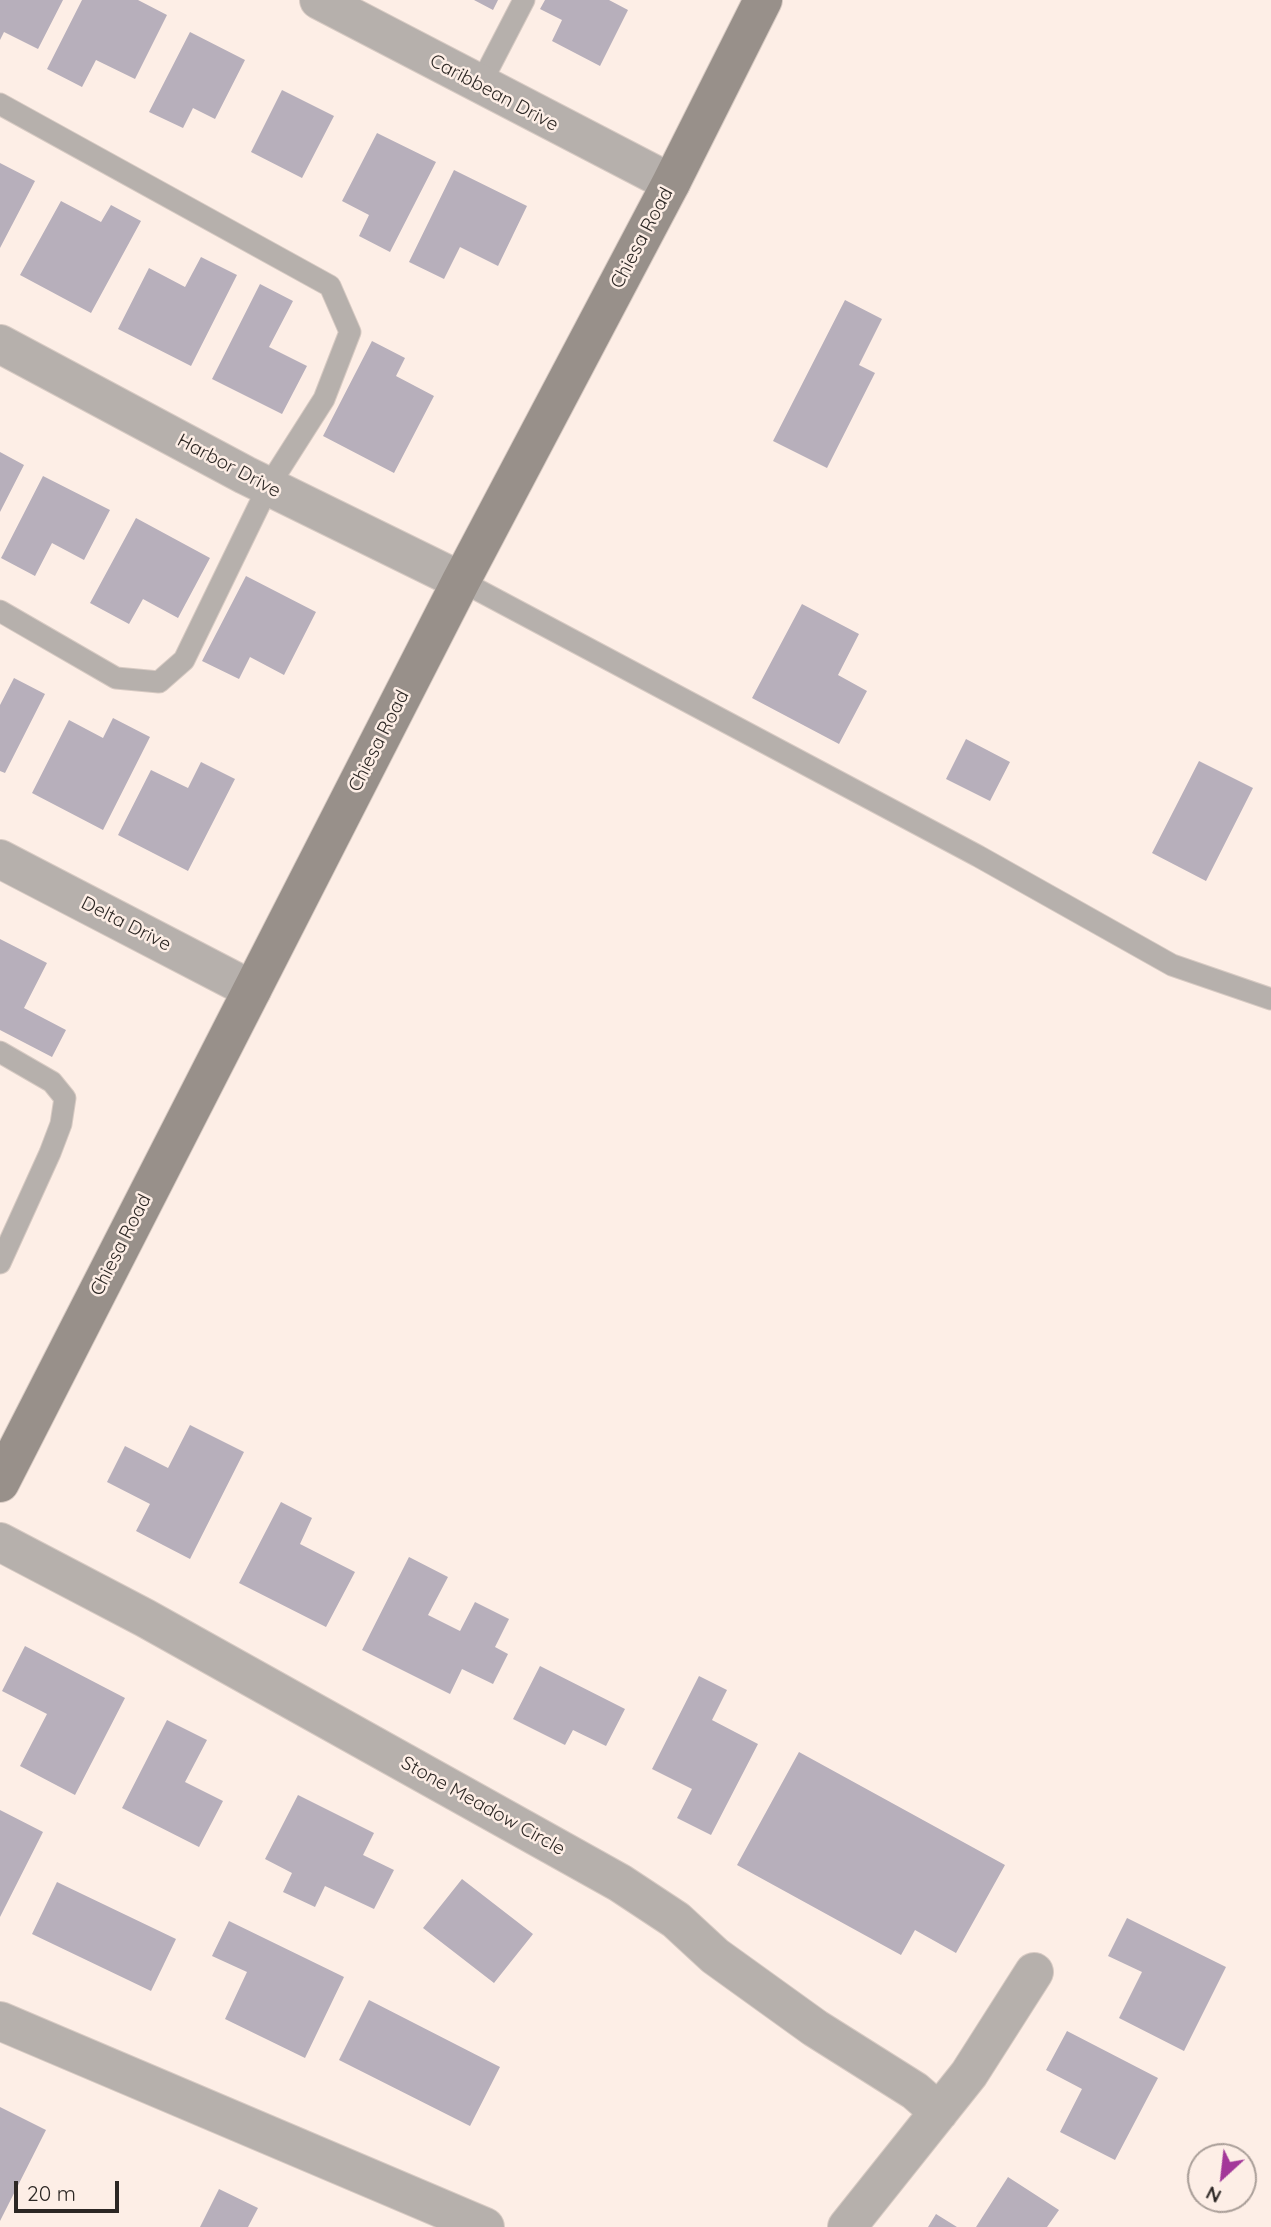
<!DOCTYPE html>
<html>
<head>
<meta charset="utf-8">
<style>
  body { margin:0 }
  #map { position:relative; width:1271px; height:2227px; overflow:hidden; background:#fdeee6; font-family:Quicksand,sans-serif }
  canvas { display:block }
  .north { position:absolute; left:1187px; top:2143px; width:70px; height:70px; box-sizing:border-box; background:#fdeee6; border:2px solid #a99e98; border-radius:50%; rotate:207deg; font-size:19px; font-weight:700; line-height:28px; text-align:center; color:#2c2724 }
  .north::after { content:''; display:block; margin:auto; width:24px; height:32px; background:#a33899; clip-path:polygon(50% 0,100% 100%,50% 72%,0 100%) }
  .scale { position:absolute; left:14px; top:2181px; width:105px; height:32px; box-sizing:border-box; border:4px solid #2c2724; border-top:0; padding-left:9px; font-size:21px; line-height:24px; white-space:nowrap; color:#2c2724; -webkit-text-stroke:5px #fdeee6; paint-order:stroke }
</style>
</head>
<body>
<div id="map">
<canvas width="1271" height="2227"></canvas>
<div class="north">N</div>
<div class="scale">20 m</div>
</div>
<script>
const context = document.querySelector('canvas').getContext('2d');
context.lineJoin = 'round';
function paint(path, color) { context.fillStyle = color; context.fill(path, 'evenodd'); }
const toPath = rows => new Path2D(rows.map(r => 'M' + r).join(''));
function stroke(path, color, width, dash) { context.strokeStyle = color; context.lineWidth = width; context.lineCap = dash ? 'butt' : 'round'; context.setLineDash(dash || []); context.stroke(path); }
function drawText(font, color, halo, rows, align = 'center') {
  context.font = font + ' Quicksand,sans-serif'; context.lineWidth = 5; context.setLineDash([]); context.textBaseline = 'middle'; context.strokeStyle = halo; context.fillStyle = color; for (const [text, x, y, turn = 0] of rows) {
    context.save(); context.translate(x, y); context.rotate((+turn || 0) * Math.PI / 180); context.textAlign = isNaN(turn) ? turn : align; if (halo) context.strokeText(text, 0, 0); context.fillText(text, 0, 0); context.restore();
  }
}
const building = toPath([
  [0,0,63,0,38,49,4,32,0,40],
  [82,0,138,0,167,15,135,79,96,60,82,87,47,69],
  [474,0,498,0,493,10],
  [545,0,609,0,628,10,600,66,552,41,562,20,540,9],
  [190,32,245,60,215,119,193,108,183,128,149,112],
  [282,90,334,116,302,178,251,152],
  [377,133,436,162,390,252,359,236,369,215,342,201],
  [0,163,35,181,0,248],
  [454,170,527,206,498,266,460,247,444,279,409,262],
  [61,201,101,222,111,205,141,221,91,313,20,275],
  [201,257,237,275,191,366,118,329,149,268,185,287],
  [260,284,293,301,269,347,307,366,282,414,212,379],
  [845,300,882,319,859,365,875,373,827,468,773,441],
  [372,341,405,358,396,376,434,396,394,473,323,436],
  [0,452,24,465,0,512],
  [43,476,110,510,84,560,52,543,35,576,1,558],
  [136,518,210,558,178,618,143,599,129,624,90,603],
  [246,576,316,612,284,675,250,657,239,679,202,661],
  [802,604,859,634,838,675,867,691,839,744,752,698],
  [14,678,45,694,5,773,0,771,0,705],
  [113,718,150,737,103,830,32,793,69,720,103,738],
  [966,739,1010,762,990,801,946,779],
  [1199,761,1253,788,1206,881,1152,853],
  [201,762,235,779,188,871,118,835,151,770,188,788],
  [0,939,47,963,24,1008,66,1030,52,1057,0,1030],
  [190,1425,244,1452,190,1559,136,1531,150,1504,107,1482,125,1446,168,1468],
  [281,1502,312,1518,300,1544,355,1572,326,1627,239,1583],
  [409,1557,448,1577,428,1615,460,1631,475,1602,509,1619,495,1647,508,1654,493,1684,462,1669,450,1694,362,1650],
  [25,1646,125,1698,75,1795,20,1766,47,1714,2,1691],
  [540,1666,625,1709,606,1746,573,1730,565,1745,513,1719],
  [699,1676,727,1690,712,1720,758,1744,711,1835,677,1818,692,1789,652,1769],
  [167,1720,207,1740,185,1782,223,1801,199,1847,122,1808],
  [799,1752,1005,1865,956,1953,915,1930,901,1955,737,1865],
  [298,1795,374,1833,363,1855,394,1870,374,1909,325,1886,315,1907,283,1892,292,1873,265,1859],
  [0,1810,43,1832,0,1917],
  [462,1879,533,1934,494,1983,423,1928],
  [57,1882,176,1939,151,1991,32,1934],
  [1127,1918,1226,1967,1184,2051,1119,2018,1142,1972,1108,1956],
  [229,1921,344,1977,305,2058,225,2019,247,1972,212,1956],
  [369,2000,500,2067,470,2126,339,2060],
  [1067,2031,1158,2078,1115,2160,1060,2132,1082,2089,1046,2070],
  [0,2107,46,2130,0,2221],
  [1008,2177,1059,2210,1047,2227,976,2227],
  [219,2189,258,2208,248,2227,200,2227],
  [936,2214,957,2227,928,2227]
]);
const lane = toPath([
  [480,85,524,0],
  [0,104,330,286,350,332,324,399,268,487,184,660,159,682,116,678,0,611],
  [461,581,978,856,1172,965,1271,999],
  [0,1052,52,1082,65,1098,61,1124,50,1153,0,1263]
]);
const street = toPath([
  [319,0,671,183],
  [0,344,245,475,461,581],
  [0,859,252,990],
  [0,1542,145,1618,620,1883,676,1920,715,1956,815,2028,915,2091,939,2112],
  [0,2021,485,2227],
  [847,2227,969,2074,1034,1972]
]);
const secondary = toPath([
  [0,1483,461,581,671,183,763,0]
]);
const streetNames = [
  ["Caribbean Drive",494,93,28],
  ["Chiesa Road",642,238,-62],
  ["Harbor Drive",229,466,28],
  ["Chiesa Road",379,741,-63],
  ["Delta Drive",126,924,27],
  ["Chiesa Road",121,1245,-63],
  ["Stone Meadow Circle",483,1806,29]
];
paint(building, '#b7afbb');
stroke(lane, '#d7cac3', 23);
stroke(street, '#d7cac3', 40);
stroke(secondary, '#d7cac3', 40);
stroke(lane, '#b6b0ac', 21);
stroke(street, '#b6b0ac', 38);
stroke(secondary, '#98908a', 38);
drawText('19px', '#2c2724', '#fdeee6', streetNames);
</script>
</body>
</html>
